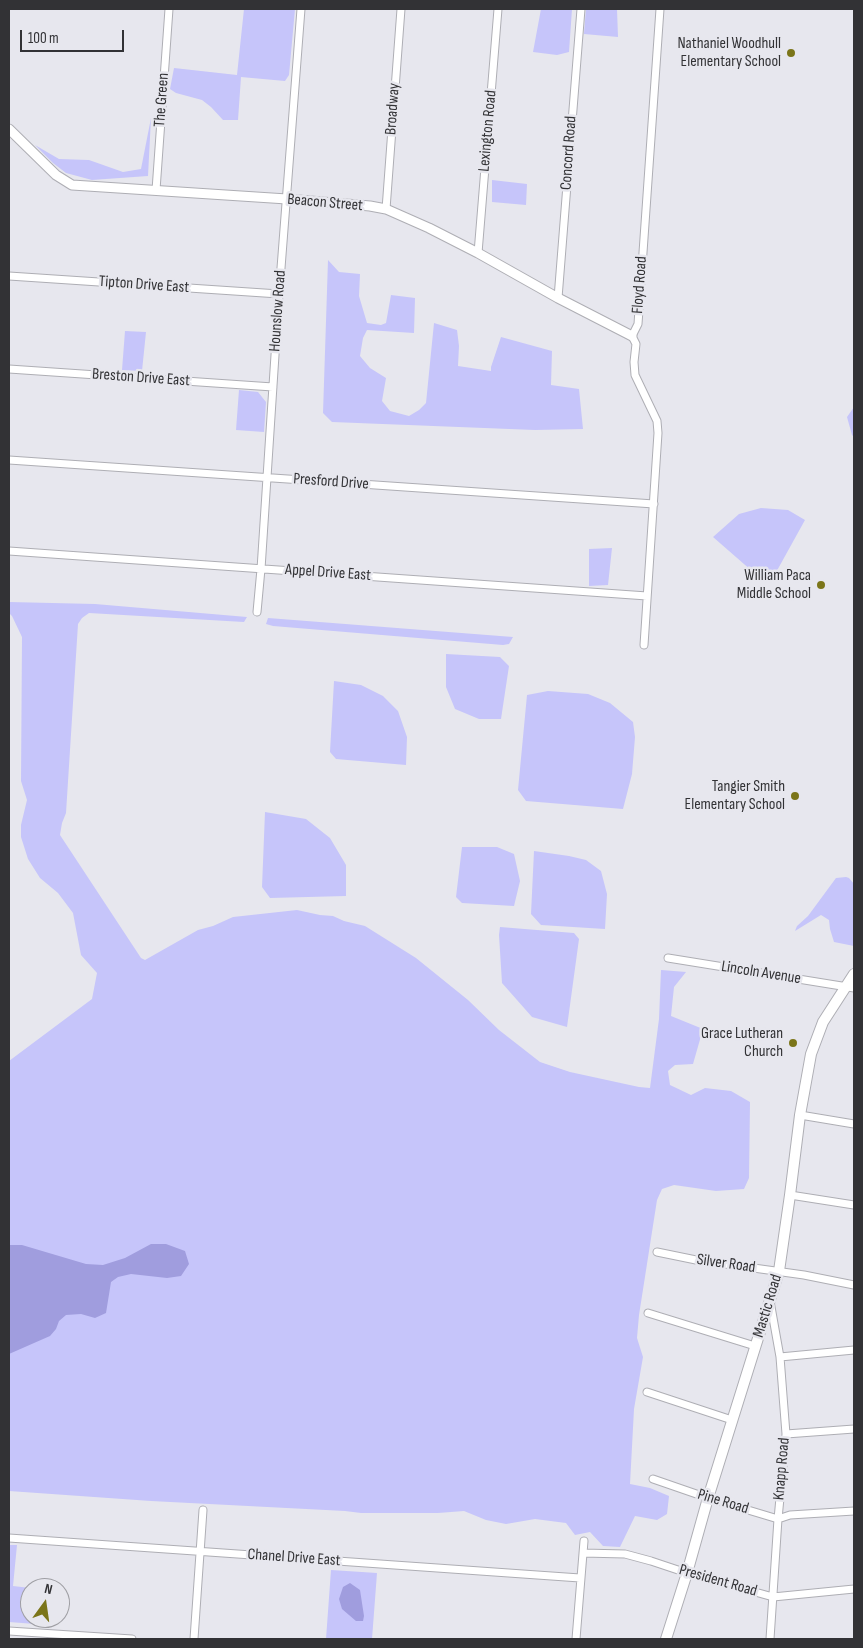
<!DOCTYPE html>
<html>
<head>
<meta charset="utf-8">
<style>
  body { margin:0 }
  #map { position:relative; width:863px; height:1648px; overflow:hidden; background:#e7e7ee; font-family:"Sofia Sans Condensed",sans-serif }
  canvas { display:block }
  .frame { position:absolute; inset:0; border:10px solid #323235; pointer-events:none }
  .north { position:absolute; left:20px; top:1578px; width:50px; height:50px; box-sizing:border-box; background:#e7e7ee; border:1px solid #9f9fa4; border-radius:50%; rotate:14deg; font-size:14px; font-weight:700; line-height:20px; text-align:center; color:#323235 }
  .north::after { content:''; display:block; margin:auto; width:18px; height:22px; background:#7b7519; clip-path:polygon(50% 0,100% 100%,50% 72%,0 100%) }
  .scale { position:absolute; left:20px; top:30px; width:104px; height:22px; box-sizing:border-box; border:2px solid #323235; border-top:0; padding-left:6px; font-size:15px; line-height:18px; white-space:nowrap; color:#323235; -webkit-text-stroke:4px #e7e7ee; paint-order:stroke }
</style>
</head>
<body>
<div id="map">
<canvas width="863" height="1648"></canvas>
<div class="frame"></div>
<div class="north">N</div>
<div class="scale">100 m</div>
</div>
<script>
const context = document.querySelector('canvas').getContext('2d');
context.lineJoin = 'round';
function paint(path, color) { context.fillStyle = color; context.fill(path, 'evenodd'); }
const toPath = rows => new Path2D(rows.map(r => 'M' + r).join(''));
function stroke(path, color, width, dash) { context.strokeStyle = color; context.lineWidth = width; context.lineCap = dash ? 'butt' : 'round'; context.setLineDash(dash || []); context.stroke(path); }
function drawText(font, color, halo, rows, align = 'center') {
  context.font = font + ' "Sofia Sans Condensed",sans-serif'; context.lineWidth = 5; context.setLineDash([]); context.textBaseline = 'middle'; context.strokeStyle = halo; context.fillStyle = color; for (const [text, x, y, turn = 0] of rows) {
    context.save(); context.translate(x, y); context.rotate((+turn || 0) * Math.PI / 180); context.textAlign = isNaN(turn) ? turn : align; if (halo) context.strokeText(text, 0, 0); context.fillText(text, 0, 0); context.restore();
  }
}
const green = toPath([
  [244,9,295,9,289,75,285,81,241,77,238,120,223,120,211,107,202,100,176,93,170,89,174,68,237,75],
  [541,9,572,9,569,52,557,55,533,52],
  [586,9,617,9,618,37,584,34],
  [151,118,148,176,92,180,66,173,53,163,35,145,59,159,89,160,123,172,141,169],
  [492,180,527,184,526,205,492,202],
  [328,260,339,272,360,274,359,296,367,323,381,325,386,323,391,295,415,298,414,333,367,330,363,338,360,356,370,368,386,378,382,401,390,411,409,416,419,410,426,403,434,323,457,330,459,346,458,366,491,371,491,367,501,337,552,351,551,385,579,389,583,429,535,430,332,422,323,413],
  [125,331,146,332,142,371,122,370],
  [239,390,258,392,266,402,264,432,236,430],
  [854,407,854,437,852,435,847,417],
  [761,508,788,510,805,520,774,576,760,578,713,537,739,514],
  [612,548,608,585,589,586,589,549],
  [9,602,95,604,247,617,244,622,89,613,82,618,78,624,66,813,62,823,60,835,141,958,145,960,198,930,213,926,233,917,297,910,320,915,333,916,344,921,365,926,416,958,468,1000,499,1030,540,1062,570,1072,639,1087,650,1088,659,1019,661,970,686,972,674,987,671,1016,703,1029,693,1064,675,1065,668,1071,670,1085,691,1095,705,1088,731,1091,750,1102,749,1178,744,1189,716,1191,674,1185,662,1189,657,1200,639,1315,637,1338,643,1357,634,1409,630,1484,650,1488,669,1496,667,1514,657,1520,635,1516,620,1547,603,1546,590,1532,575,1535,566,1523,535,1519,506,1524,486,1520,464,1511,438,1513,361,1513,345,1511,151,1501,9,1491,9,1061,92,999,97,973,81,955,73,913,58,893,40,878,28,859,21,837,21,825,27,800,21,781,22,637,12,616,9,613],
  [268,618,513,637,509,644,503,645,273,626,266,624],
  [446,654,500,657,509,666,501,719,479,719,455,709,446,687],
  [334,681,361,685,383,696,398,711,407,737,406,765,336,759,330,752],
  [548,691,588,694,610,703,633,722,635,737,632,774,623,809,526,801,518,790,527,695],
  [265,812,306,819,330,838,346,865,346,896,270,898,262,887],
  [462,847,497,847,514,854,520,881,514,906,462,903,456,897],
  [534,851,569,856,586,860,601,871,607,894,605,929,541,925,531,914],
  [846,877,849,878,854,884,854,946,834,942,830,929,829,920,821,915,795,931,797,926,808,916,836,878],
  [500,927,574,933,579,939,567,1027,532,1017,502,983,499,935],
  [9,1545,17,1545,13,1586,30,1588,30,1618,36,1618,35,1624,9,1622],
  [331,1570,377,1573,372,1639,326,1639]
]);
const water = toPath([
  [151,1244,166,1244,185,1251,189,1264,181,1276,167,1278,131,1274,118,1277,111,1282,106,1313,95,1318,81,1314,66,1315,59,1321,56,1329,50,1336,9,1354,9,1245,22,1245,86,1264,103,1265,125,1258],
  [350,1583,360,1590,364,1616,363,1621,356,1621,342,1609,339,1599,343,1587]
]);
const minor = toPath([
  [156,190,169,9],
  [386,209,401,9],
  [478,253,498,9],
  [9,276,279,294],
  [558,298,581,9],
  [9,369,273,387],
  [9,460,654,504],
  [9,551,647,596],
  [257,612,261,569,279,294,301,9],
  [644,645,658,433,657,421,635,375,634,362,636,344,632,336,638,324,660,9],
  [668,958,854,988],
  [800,1115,854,1124],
  [790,1195,854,1205],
  [657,1252,696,1260,804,1275,854,1285],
  [648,1313,755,1346],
  [780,1357,854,1350],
  [647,1392,732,1420],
  [786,1434,854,1429],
  [653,1479,708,1498,778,1519,790,1515,854,1511],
  [9,1538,580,1578],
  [583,1553,625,1554,651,1561,687,1573,773,1597,854,1589],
  [9,1631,132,1639],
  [194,1639,203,1510],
  [576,1639,584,1541],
  [770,1639,778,1519,786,1434,780,1357,770,1301]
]);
const tertiary = toPath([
  [9,129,56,175,72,185,287,199,370,206,386,209,429,228,478,253,558,298,632,336]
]);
const secondary = toPath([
  [666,1639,687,1573,708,1498,779,1271,790,1195,800,1115,811,1054,823,1022,854,974]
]);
const markers = [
  [791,53,5,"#7b7519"],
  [821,585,5,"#7b7519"],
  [795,796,5,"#7b7519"],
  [793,1043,5,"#7b7519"]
];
const poiNames = [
  ["Nathaniel Woodhull",781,44],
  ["Elementary School",781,62],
  ["William Paca",811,576],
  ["Middle School",811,594],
  ["Tangier Smith",785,787],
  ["Elementary School",785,805],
  ["Grace Lutheran",783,1034],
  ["Church",783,1052]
];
const streetNames = [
  ["The Green",162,100,-86],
  ["Broadway",393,109,-86],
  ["Lexington Road",488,131,-85],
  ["Concord Road",569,153,-86],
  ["Beacon Street",325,203,5],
  ["Tipton Drive East",144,285,4],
  ["Floyd Road",640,285,-86],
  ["Hounslow Road",278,311,-86],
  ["Breston Drive East",141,378,4],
  ["Presford Drive",331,482,4],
  ["Appel Drive East",328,573,4],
  ["Lincoln Avenue",761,973,9],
  ["Silver Road",726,1264,8],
  ["Mastic Road",768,1306,-73],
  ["Knapp Road",782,1469,-85],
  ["Pine Road",723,1502,17],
  ["Chanel Drive East",294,1558,4],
  ["President Road",718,1581,16]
];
paint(green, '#c6c5fa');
paint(water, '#a09dde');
stroke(minor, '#aeaeb4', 9);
stroke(tertiary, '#aeaeb4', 11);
stroke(secondary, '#aeaeb4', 12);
stroke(minor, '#fff', 7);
stroke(tertiary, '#fff', 9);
stroke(secondary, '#fff', 10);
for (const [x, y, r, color] of markers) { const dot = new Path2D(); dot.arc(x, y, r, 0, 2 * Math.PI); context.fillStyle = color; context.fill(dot); stroke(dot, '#e7e7ee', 2); }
drawText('16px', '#323235', '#e7e7ee', poiNames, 'right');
drawText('16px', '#323235', '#e7e7ee', streetNames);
</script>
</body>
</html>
